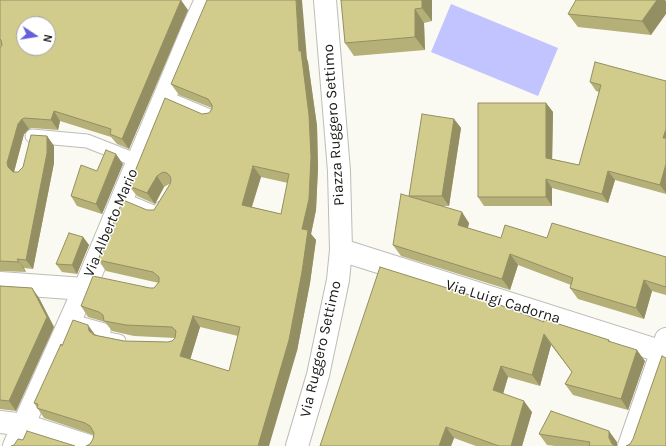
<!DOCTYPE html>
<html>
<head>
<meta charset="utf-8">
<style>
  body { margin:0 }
  #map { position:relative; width:666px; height:446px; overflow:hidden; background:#fafaf3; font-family:Karla,sans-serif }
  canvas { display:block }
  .north { position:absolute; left:16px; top:16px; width:40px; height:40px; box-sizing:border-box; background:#fff; border:1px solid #a3a3a2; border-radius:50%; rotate:102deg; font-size:11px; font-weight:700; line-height:16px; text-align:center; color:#191917 }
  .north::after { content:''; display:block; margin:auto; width:14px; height:18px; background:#675fd8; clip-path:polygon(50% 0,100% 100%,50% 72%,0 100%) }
</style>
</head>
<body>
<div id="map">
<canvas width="666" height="446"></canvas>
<div class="north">N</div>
</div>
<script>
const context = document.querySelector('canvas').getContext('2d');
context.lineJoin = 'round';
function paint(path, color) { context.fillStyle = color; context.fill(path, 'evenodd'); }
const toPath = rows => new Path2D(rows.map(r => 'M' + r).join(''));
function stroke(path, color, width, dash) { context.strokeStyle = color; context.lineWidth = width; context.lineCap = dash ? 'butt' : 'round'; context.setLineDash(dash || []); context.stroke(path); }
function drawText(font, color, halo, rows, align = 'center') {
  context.font = font + ' Karla,sans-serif'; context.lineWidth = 3; context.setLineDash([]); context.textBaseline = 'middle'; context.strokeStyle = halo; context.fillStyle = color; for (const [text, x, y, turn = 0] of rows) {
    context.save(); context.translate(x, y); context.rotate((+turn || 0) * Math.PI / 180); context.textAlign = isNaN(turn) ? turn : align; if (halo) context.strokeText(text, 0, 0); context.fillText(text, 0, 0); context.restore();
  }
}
const green = toPath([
  [451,4,558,48,538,96,431,52]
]);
const service = toPath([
  [164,97,212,117],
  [32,136,87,141,138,161],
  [122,199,158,214,161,208],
  [72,321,104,330,104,338,119,341]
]);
const minor = toPath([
  [341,250,666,353],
  [0,283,84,289],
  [0,422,24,425,89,446],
  [14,446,90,276,194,26,206,0],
  [629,446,666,339]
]);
const tertiary = toPath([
  [297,446,318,375,338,280,341,250,339,171,325,0]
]);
const wall = toPath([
  [0,0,188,10,129,149,117,144,111,137,60,121,58,130,32,128,29,129,24,134,14,172,18,172,23,167,47,136,54,146,54,163,33,269,24,268,26,272,0,271,0,48,1,46,0,46],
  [432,0,432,21,424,23,425,50,354,56,345,43],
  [665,0,651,35,578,27,568,14],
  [307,59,308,62,317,126,318,168,316,210,311,234,316,240,310,283,297,351,90,444,93,439,94,435,44,418,34,403,62,346,95,335,124,341,168,342,172,341,175,338,134,336,112,331,105,322,88,317,81,306,150,288,154,288,159,283,106,271,98,260,147,210,154,210,171,183,164,187,155,204,137,196,129,186,202,114,209,113,212,108,179,95,171,84],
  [261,177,288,183,281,214,252,207],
  [200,327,238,336,229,371,190,359],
  [666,81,666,194,615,180,608,203,552,188,552,206,484,206,478,197,546,103,553,112,552,159,579,165,599,92,596,91,590,82],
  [454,119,461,128,449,206,441,206,469,223,468,228,501,238,547,238,666,257,666,295,652,291,644,319,578,299,570,288,571,285,518,265,510,290,401,256,393,245,409,196],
  [123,164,102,214,77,206,71,196,97,171],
  [83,237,89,245,77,274,62,272,56,264],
  [0,286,32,288,39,298,54,327,16,411,0,409],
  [544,322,609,340,611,342,645,361,628,410,573,395,565,384,572,372,551,345,540,386,508,377,503,393,532,412,522,446,476,446,454,438,451,446,320,446],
  [539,434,617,442,617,446,555,446,547,445]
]);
const shadedWall = toPath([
  [181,0,188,10,129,149,122,139],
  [296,0,302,0,307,59,308,62,317,126,318,168,316,210,311,234,316,240,310,283,297,351,269,446,258,446,302,229,299,51],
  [422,0,432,0,432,21,422,8],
  [657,0,665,0,666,1,666,14,651,35,642,21],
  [415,9,424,23,425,50,415,37],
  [546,103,553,112,552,167,546,158],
  [54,111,60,121,58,130,51,120],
  [22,119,29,129,24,134,14,172,14,176,8,167,7,163,18,124],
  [454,119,461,128,449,206,442,196],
  [666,129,666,141,663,138],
  [47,136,54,146,54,163,33,269,26,260],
  [116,154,123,164,102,214,96,204],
  [666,164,666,193,660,185],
  [253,166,261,177,249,215,242,205],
  [608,171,615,180,608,203,602,194],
  [157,176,164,187,155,204,147,193],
  [546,179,552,188,552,206,546,197],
  [462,212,469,223,466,236,458,225],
  [83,237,89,245,77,274,72,265],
  [510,254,518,265,510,290,502,279],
  [17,259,24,268,26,272,19,262],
  [644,280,652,291,644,319,636,308],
  [32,288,39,298,54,327,16,411,9,401],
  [193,316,200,327,188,367,180,356],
  [88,325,96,336,89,331],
  [544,334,551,345,540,386,532,375],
  [637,350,645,361,628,410,621,399],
  [501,366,508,377,501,401,493,390],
  [524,401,532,412,522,446,511,446],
  [446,427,454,438,451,446,439,446],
  [609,431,617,442,617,446,614,446,609,438]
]);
const building = toPath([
  [0,0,181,0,122,139,110,134,111,129,54,111,51,120,25,118,22,119,18,124,7,163,8,167,13,172,18,172,23,167,31,135,47,136,47,153,26,260,17,259,19,262,0,261,0,48,2,45,1,40,0,39,0,0],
  [24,24,48,24,48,48,24,48,24,24],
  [207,0,296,0,299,51,301,51,309,115,311,157,309,199,302,229,308,230,302,272,289,340,258,446,86,446,90,444,93,439,94,433,90,426,85,423,37,408,38,404,34,403,61,344,62,346,73,320,88,325,89,331,94,335,124,341,168,342,172,341,175,338,176,331,172,327,126,325,104,321,103,315,99,312,81,306,93,276,150,288,154,288,159,282,159,277,153,272,98,260,123,200,147,210,154,210,170,184,171,180,170,176,167,173,163,172,157,176,147,193,129,186,165,98,202,114,209,113,212,109,212,105,208,99,171,84,207,0],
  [253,166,289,174,281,214,242,205,253,166],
  [193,316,240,327,229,371,180,356,193,316],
  [341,0,422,0,422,8,415,9,415,37,345,43,341,0],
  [576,0,657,0,642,21,568,14,576,0],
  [595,62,666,81,666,129,663,138,666,138,666,164,660,185,608,171,602,194,546,179,546,197,478,197,478,103,546,103,546,158,579,165,601,85,590,82,595,62],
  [422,114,454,119,442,196,409,196,422,114],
  [106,150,116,154,96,204,71,196,81,165,97,171,106,150],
  [401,194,462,212,458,225,501,238,505,225,547,238,552,223,666,257,666,287,644,280,636,308,570,288,573,278,510,254,502,279,393,245,401,194],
  [69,233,83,237,73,263,72,265,56,264,69,233],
  [380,267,495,303,544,322,543,319,609,340,608,341,637,350,621,399,565,384,572,372,544,334,532,375,501,366,493,390,524,401,511,446,499,446,446,427,439,446,320,446,380,267],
  [0,286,32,288,47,317,9,401,0,400,0,286],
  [662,356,666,358,666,446,626,446,630,444,633,439,662,356],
  [551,411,609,431,609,438,612,444,616,446,589,446,590,442,539,434,551,411],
  [27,431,75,446,11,446,14,445,18,439,23,440,27,431]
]);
const streetNames = [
  ["Piazza Ruggero Settimo",334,125,-94],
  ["Via Alberto Mario",111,223,-67],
  ["Via Luigi Cadorna",503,302,17],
  ["Via Ruggero Settimo",321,349,-77]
];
paint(green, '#c1c4fe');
stroke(service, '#bdbdb7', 15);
stroke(minor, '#bdbdb7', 24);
stroke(tertiary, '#bdbdb7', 24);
stroke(service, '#fff', 13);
stroke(minor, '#fff', 22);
stroke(tertiary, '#fff', 22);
paint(wall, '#b5af78');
paint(shadedWall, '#938f62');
paint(building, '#d2cc8c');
stroke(building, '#938f62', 1);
drawText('15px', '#191917', '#fff', streetNames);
</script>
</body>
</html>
